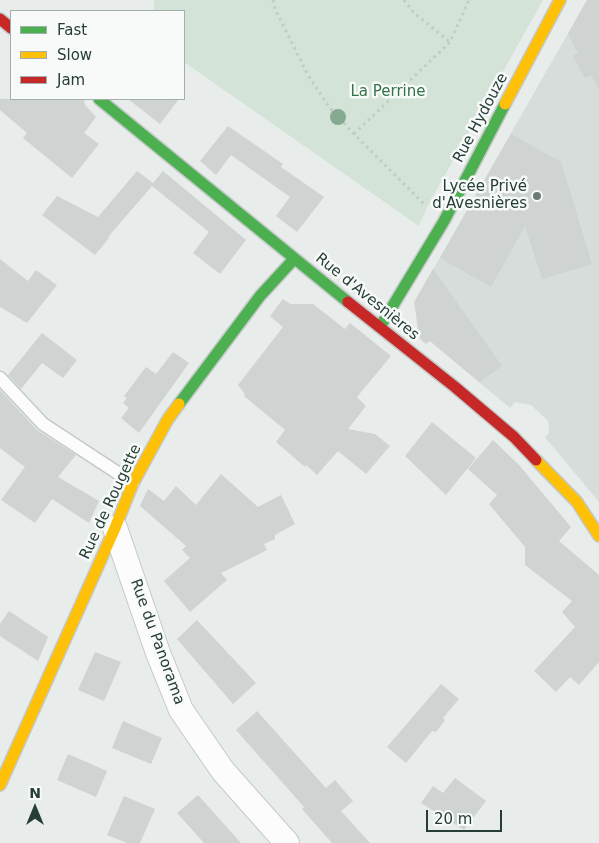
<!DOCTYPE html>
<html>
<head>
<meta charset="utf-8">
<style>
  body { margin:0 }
  #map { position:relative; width:599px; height:843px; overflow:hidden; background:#e8ecea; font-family:"DejaVu Sans",sans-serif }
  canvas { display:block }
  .legend { position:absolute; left:10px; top:10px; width:175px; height:90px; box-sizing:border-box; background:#f7faf8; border:1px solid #a3afab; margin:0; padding:6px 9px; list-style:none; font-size:15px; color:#263e37 }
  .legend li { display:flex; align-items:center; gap:10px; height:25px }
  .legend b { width:25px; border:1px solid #a3afab }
  .north { position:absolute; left:10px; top:783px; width:50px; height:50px; -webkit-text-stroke:4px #f7faf8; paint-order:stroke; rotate:0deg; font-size:14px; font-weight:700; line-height:20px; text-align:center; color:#263e37 }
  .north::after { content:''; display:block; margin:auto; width:18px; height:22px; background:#263e37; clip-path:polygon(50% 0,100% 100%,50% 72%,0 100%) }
  .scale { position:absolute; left:426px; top:810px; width:76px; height:22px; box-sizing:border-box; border:2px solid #263e37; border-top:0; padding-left:6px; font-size:15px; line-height:18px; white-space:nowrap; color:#263e37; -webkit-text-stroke:4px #f7faf8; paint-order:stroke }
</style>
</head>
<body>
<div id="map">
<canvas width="599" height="843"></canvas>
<ul class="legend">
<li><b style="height:6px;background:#4caf50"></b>Fast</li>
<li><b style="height:6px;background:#ffc107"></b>Slow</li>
<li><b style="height:6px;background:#c62828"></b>Jam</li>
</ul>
<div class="north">N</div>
<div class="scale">20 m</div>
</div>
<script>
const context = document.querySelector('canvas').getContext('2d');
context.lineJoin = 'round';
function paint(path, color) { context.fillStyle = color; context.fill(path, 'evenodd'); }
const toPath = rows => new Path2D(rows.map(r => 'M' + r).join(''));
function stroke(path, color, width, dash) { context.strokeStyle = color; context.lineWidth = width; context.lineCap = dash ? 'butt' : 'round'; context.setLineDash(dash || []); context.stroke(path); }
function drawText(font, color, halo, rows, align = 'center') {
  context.font = font + ' "DejaVu Sans",sans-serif'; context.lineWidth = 5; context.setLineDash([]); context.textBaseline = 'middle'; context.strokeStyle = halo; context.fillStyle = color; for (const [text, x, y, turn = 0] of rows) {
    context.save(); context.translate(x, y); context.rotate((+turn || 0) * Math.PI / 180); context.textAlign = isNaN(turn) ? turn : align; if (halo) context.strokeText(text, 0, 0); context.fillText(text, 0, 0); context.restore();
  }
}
const built = toPath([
  [587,0,599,0,599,502,545,437,549,433,548,421,531,405,515,402,510,408,418,331,415,305,419,294]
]);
const green = toPath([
  [154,0,543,0,427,207,419,226,184,62,184,11,154,11]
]);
const building = toPath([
  [587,0,599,0,599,89,591,75,585,78,573,56,578,53,568,34],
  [0,99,84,99,85,105,96,117,84,133,99,144,72,178,23,138,27,133,0,110],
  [128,99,179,99,160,124],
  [228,126,283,164,281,167,324,197,297,232,276,216,290,197,231,155,216,175,200,161],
  [511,134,561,162,592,264,542,279,525,226,491,287,440,258],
  [137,171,153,183,163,171,246,240,220,274,193,253,209,232,152,186,108,237,109,238,95,255,42,215,57,196,98,217],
  [0,259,28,281,36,270,57,285,27,323,0,307],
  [433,269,502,366,479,382,430,341,426,344,420,339,414,302],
  [283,299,290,304,313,304,345,329,350,323,391,356,357,397,366,406,348,429,375,434,390,446,366,474,338,451,317,475,306,465,305,467,276,442,285,430,244,396,245,394,238,385,283,327,270,316],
  [42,333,77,360,63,378,42,363,21,389,8,375],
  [173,352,189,363,139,433,121,418,129,408,123,403,127,398,124,396,146,367,156,374],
  [0,390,37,430,76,455,58,477,99,501,89,523,52,499,35,523,1,500,25,467,0,448],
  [432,422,476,458,446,495,405,456],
  [493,440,519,465,571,527,559,541,599,575,599,662,579,685,570,677,556,692,534,671,575,627,562,612,572,601,525,565,525,547,489,504,497,495,468,469],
  [221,474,258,507,281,495,295,524,275,535,275,539,264,544,267,550,221,573,227,580,190,612,164,581,190,558,182,550,186,546,140,506,148,489,164,501,176,486,196,505],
  [9,611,48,637,38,661,0,636,0,624],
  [197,620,256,683,233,704,177,639],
  [95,652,121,662,104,701,78,690],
  [441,684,459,699,443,718,445,720,436,732,432,731,406,763,387,747],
  [257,711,326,788,335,780,353,801,341,811,370,843,332,843,302,809,304,807,236,730],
  [123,721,162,738,151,764,112,748],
  [68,754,107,771,96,797,57,780],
  [455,778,486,801,464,830,421,803,433,786,443,793],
  [198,795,241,843,204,843,177,813],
  [124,796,155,809,140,843,127,843,107,835]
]);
const path = toPath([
  [273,0,275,9,308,75,329,107,354,134,424,204],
  [404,0,414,13,450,42],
  [354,134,450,42,469,0]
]);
const lane = toPath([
  [0,378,43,424,133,483]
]);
const street = toPath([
  [115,528,158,653,181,710,223,771,287,843]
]);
const fast = toPath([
  [99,99,348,302],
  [380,327,444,221,505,104],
  [179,404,260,296,294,259]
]);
const slow = toPath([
  [505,104,560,0],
  [536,460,577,502,599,536],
  [0,785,115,528,133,483,168,419,179,404]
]);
const jam = toPath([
  [0,19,11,28],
  [348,302,455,387,514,437,536,460]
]);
const trees = [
  [338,117]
];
const markers = [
  [537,196,5,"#6a7b76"]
];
const parkNames = [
  ["La Perrine",388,92]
];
const streetNames = [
  ["Rue Hydouze",481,118,-62],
  ["Rue d'Avesnières",367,297,39],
  ["Rue de Rougette",111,502,-65],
  ["Rue du Panorama",157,642,70]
];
const poiNames = [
  ["Lycée Privé",527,187],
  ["d'Avesnières",527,204]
];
paint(built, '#d6ddda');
paint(green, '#d3e3d7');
paint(building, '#cfd3d1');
stroke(lane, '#c5c9c7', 15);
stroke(street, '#c5c9c7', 26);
stroke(fast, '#c3c9c7', 14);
stroke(slow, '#c3c9c7', 14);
stroke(jam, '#c3c9c7', 14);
stroke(path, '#c3cbc7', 3, [2.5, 4]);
stroke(lane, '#fcfcfc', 12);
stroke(street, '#fcfcfc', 24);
stroke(fast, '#4caf50', 11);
stroke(slow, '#ffc107', 11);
stroke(jam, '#c62828', 11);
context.fillStyle = '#85a991';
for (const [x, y] of trees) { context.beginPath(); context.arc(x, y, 8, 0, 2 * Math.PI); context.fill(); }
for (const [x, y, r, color] of markers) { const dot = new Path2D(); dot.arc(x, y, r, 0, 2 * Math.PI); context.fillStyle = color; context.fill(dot); stroke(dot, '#f7faf8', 2); }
drawText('15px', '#347249', '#f7faf8', parkNames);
drawText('15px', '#263e37', '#f7faf8', streetNames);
drawText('15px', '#263e37', '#f7faf8', poiNames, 'right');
</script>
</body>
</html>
